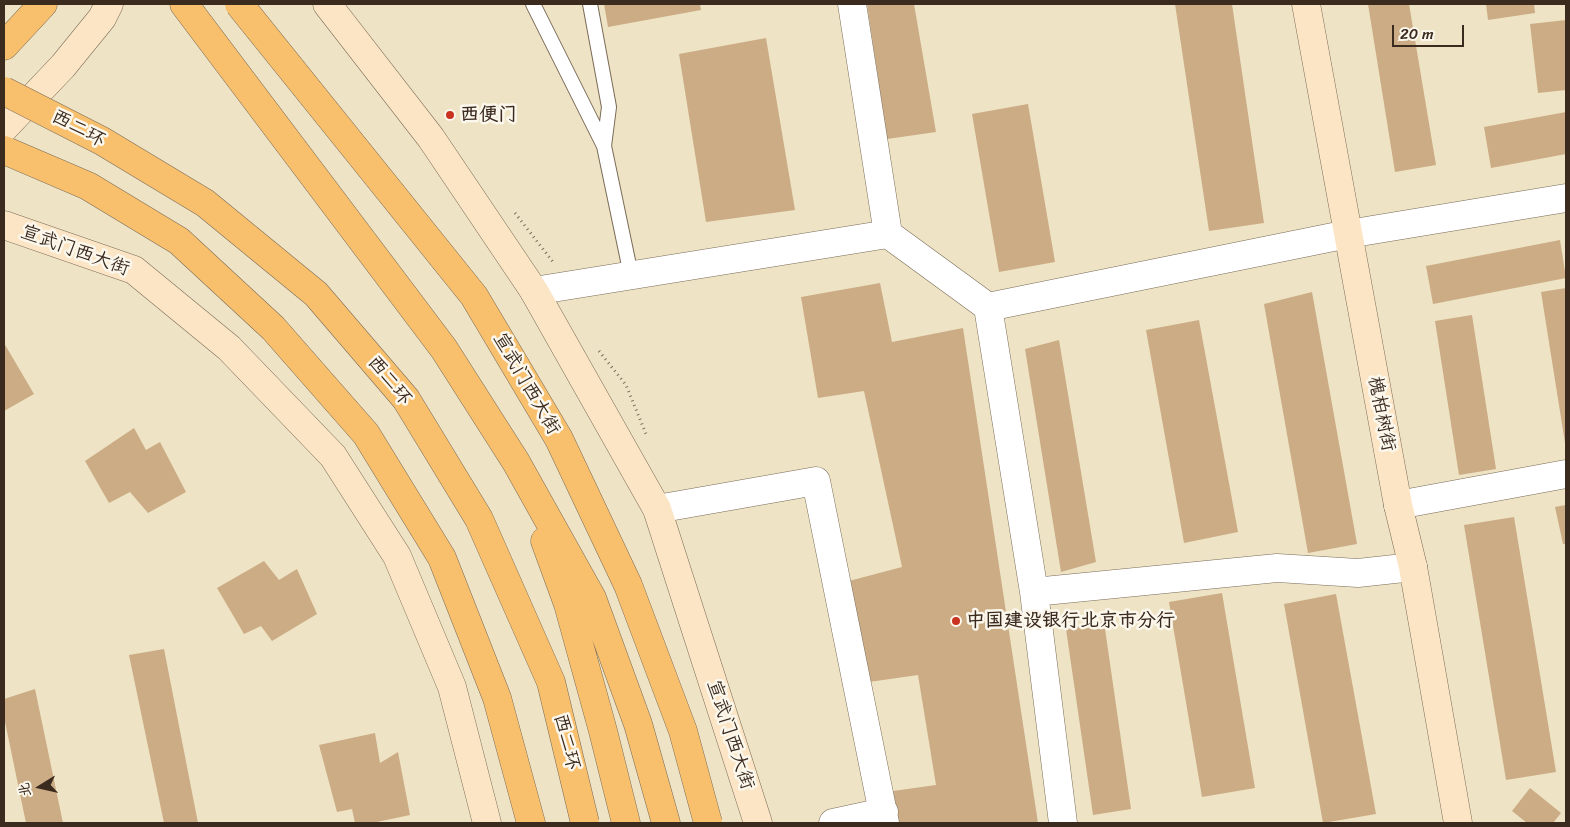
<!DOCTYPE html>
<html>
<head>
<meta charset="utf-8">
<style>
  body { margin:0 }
  #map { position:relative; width:1570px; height:827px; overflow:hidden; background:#eee3c4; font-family:Sriracha,"LXGW WenKai TC",sans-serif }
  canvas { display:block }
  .frame { position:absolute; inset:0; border:5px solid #3b2a1e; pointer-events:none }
  .north { position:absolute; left:15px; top:762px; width:50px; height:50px; -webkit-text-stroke:4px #fbf7ec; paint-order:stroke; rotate:260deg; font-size:14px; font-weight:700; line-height:20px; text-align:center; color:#3b2a1e }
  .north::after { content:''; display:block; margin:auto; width:18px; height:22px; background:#3b2a1e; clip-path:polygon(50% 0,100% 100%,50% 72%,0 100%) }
  .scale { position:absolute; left:1392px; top:25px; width:72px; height:22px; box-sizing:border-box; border:2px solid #3b2a1e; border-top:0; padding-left:6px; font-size:15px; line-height:18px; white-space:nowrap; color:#3b2a1e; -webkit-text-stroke:4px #fbf7ec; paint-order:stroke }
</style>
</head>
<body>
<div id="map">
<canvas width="1570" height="827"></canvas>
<div class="frame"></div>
<div class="north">北</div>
<div class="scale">20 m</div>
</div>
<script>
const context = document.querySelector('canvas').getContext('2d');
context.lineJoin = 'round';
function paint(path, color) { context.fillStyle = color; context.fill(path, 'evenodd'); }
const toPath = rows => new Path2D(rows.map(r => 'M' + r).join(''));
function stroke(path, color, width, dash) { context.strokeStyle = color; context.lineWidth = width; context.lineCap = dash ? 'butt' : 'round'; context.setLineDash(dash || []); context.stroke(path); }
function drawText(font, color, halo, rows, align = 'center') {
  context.font = font + ' Sriracha,"LXGW WenKai TC",sans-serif'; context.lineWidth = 5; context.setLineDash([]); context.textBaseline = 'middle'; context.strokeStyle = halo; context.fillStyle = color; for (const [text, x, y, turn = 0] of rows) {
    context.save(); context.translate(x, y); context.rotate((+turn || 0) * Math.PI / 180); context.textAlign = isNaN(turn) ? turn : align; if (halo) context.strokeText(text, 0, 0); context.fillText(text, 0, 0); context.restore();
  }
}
const building = toPath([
  [604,4,700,4,701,10,608,27],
  [867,4,914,4,936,132,887,139],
  [1175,4,1232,4,1264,223,1209,231],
  [1368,4,1409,4,1436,165,1395,172],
  [1486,4,1534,4,1535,13,1488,20],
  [1566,20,1566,90,1538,93,1530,24],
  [766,38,795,210,706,222,679,54],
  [1028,104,1055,262,999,272,972,114],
  [1566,112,1566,154,1491,168,1484,127],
  [1560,240,1566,278,1433,304,1426,266],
  [880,283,892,342,963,328,1038,823,899,823,893,791,936,785,918,675,869,682,849,581,902,567,864,391,818,398,801,297],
  [1566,288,1566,443,1565,443,1541,292],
  [1312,292,1357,544,1308,553,1264,304],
  [1472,315,1496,469,1459,475,1435,321],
  [1199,320,1238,532,1184,543,1146,330],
  [1059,340,1096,562,1061,572,1025,349],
  [4,343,34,394,4,411],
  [134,428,146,450,160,442,186,492,148,513,130,492,109,503,85,461],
  [1566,505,1566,544,1563,544,1555,507],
  [1514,517,1556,772,1506,780,1464,525],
  [264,561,279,580,297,569,317,614,272,641,261,626,244,634,217,588],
  [1222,593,1255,788,1202,797,1169,602],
  [1336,594,1376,814,1323,823,1284,604],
  [1104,622,1131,809,1093,815,1066,629],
  [164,649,198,823,164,823,129,655],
  [35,689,63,823,26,823,4,717,4,699],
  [375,733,380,763,398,752,410,815,372,823,355,823,352,809,337,812,319,745],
  [1530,788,1561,813,1553,823,1527,823,1512,811]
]);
const path = toPath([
  [515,213,553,262],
  [599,351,626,385,646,434]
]);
const lane = toPath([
  [533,4,604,146,631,275],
  [590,4,609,107,604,146]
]);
const street = toPath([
  [852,4,888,234,988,307,1034,592,1063,823],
  [534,291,888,234],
  [988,307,1348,234,1566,198],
  [1398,505,1566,474],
  [657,509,816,481,885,823],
  [1034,592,1277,568,1358,573,1413,567],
  [833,823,884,812]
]);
const secondary = toPath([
  [327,4,431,138,534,291,657,509,758,823],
  [1306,4,1398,505,1413,567,1458,823],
  [4,128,63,66,102,18,109,4],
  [4,225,134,270,229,348,333,456,397,556,452,687,487,823]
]);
const highway = toPath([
  [184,4,444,349,516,462,592,598,638,724,666,823],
  [4,46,43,4],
  [4,150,88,186,179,241,273,328,366,434,442,558,497,698,531,823],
  [545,541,568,604,603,731,626,823]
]);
const highwayBridge = toPath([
  [239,4,474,296,559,439,628,585,683,731,708,823],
  [4,91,102,141,205,203,316,294,406,399,479,519,551,682,585,823]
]);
const markers = [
  [450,115,5,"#c8321e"],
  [956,621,5,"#c8321e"]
];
const poiNames = [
  ["西便门",460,115],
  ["中国建设银行北京市分行",966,621]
];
const streetNames = [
  ["西二环",78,129,28],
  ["宣武门西大街",75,251,20],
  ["西二环",389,381,51],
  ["宣武门西大街",526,384,60],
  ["槐柏树街",1381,414,79],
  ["宣武门西大街",730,735,72],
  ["西二环",566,742,76]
];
paint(building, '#cbac85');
stroke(lane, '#7a6b58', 16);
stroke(street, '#7a6b58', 29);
stroke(secondary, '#7a6b58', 29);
stroke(highway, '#7a6b58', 29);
stroke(path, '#7a6b58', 3, [1, 4]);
stroke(lane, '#fff', 14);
stroke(street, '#fff', 28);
stroke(secondary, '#fce5c4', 28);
stroke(highway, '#f8bf6c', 28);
stroke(highwayBridge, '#7a6b58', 29, []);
stroke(highwayBridge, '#f8bf6c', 28);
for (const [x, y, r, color] of markers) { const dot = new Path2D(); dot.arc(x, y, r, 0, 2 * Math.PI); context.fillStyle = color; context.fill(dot); stroke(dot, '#fbf7ec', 2); }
drawText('bold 19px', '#3b2a1e', '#fbf7ec', poiNames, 'left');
drawText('19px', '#3b2a1e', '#fbf7ec', streetNames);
</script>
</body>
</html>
